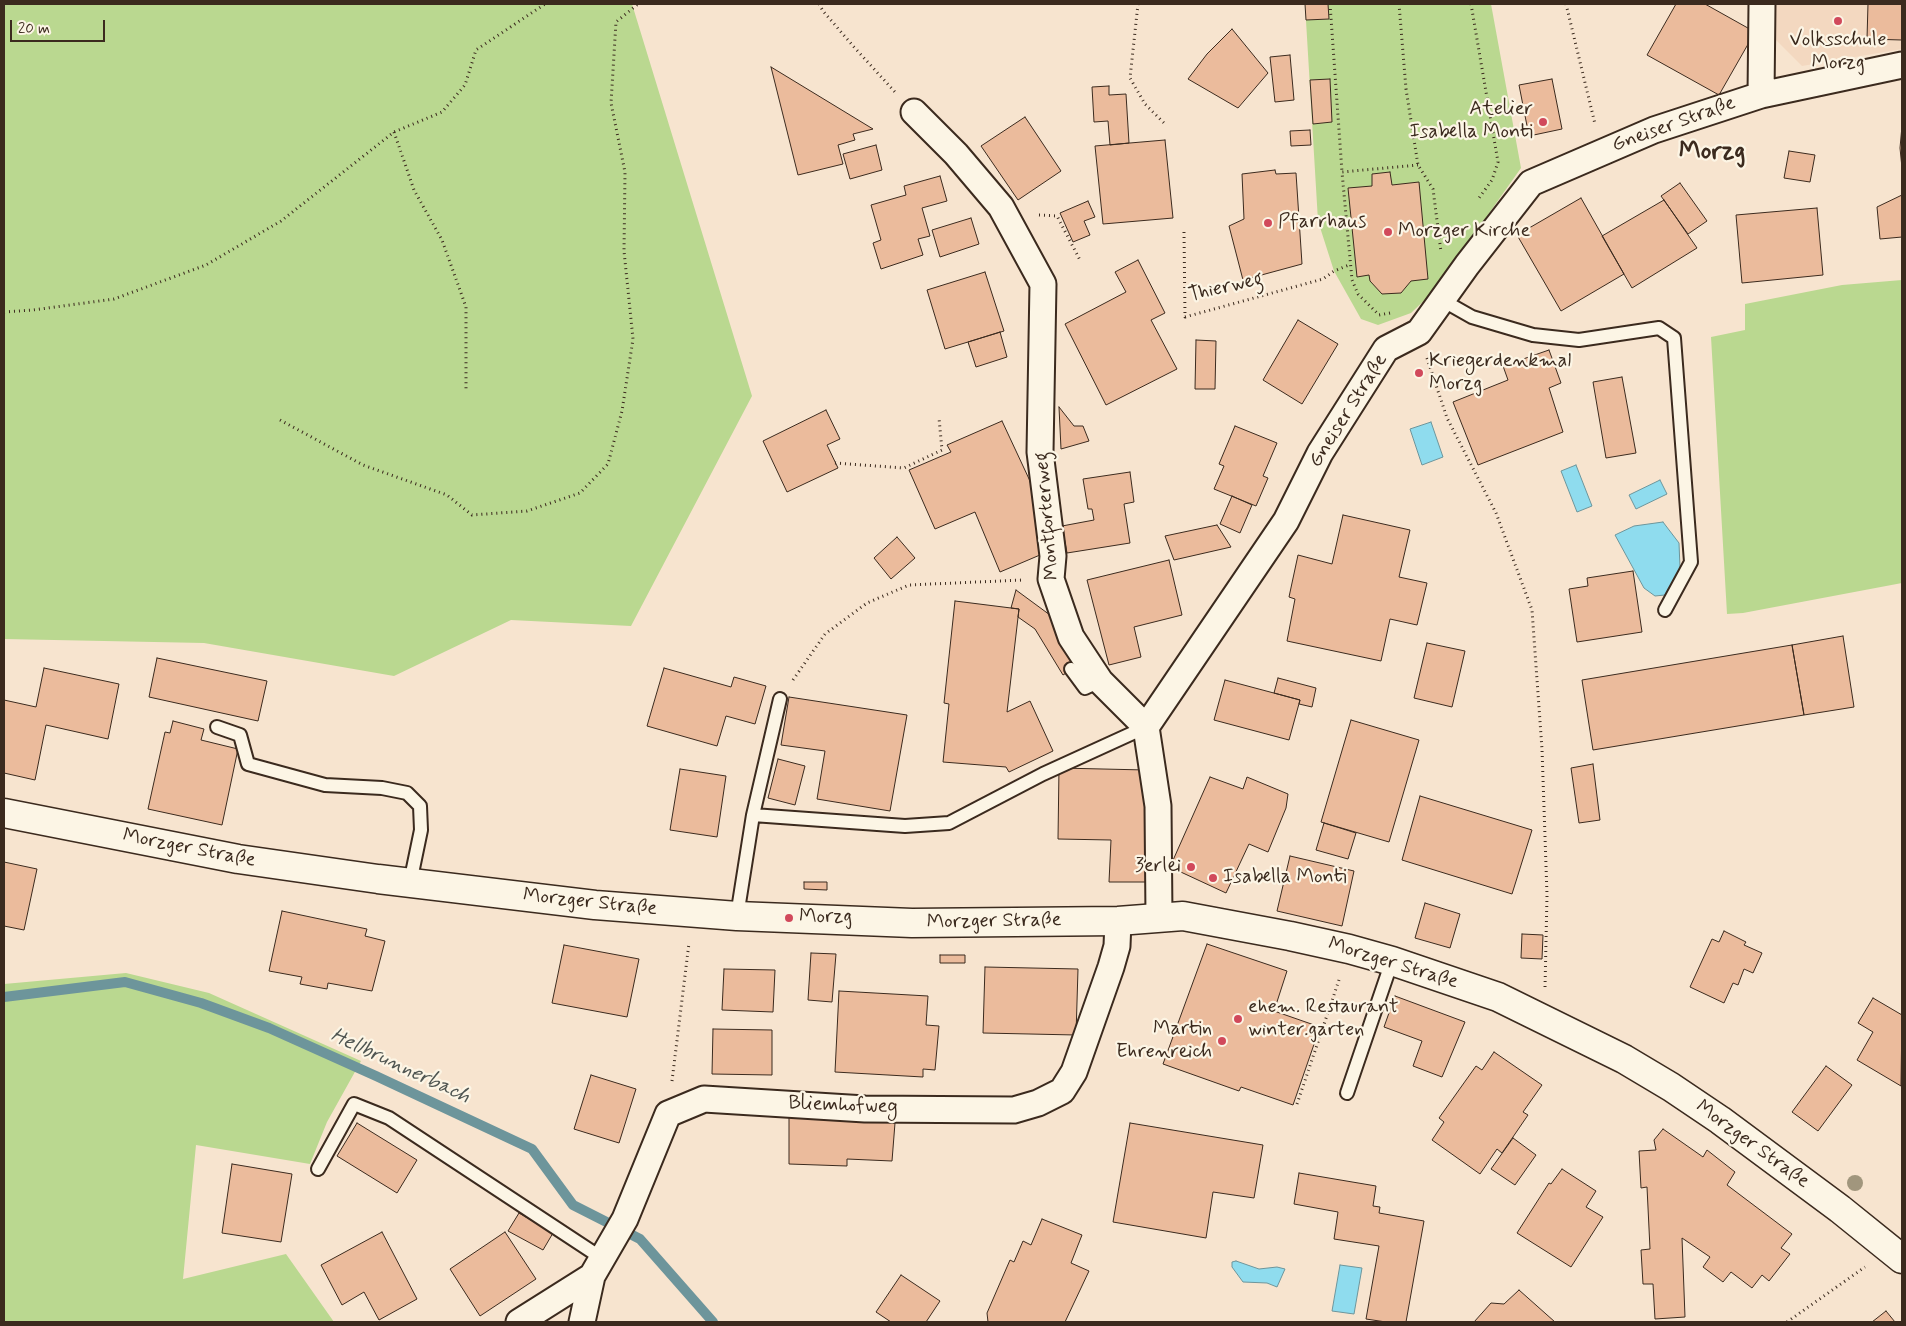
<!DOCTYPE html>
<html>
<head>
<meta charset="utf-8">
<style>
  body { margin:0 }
  #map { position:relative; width:1906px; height:1326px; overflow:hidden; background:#f7e4cf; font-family:Mynerve,sans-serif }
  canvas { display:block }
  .frame { position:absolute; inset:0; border:5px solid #3b2a1e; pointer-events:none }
  .scale { position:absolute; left:10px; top:20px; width:95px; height:22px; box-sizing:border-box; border:2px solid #3b2a1e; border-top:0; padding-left:6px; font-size:15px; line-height:18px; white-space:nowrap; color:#3b2a1e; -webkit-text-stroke:4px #fcf5e5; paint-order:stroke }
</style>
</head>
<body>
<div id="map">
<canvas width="1906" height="1326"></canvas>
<div class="frame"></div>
<div class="scale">20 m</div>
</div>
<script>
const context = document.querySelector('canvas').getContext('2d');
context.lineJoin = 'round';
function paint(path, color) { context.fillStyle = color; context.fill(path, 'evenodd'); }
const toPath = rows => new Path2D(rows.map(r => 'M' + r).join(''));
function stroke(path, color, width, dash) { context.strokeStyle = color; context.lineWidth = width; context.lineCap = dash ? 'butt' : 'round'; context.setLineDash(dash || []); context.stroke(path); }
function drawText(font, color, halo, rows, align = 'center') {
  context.font = font + ' Mynerve,sans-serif'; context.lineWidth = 4.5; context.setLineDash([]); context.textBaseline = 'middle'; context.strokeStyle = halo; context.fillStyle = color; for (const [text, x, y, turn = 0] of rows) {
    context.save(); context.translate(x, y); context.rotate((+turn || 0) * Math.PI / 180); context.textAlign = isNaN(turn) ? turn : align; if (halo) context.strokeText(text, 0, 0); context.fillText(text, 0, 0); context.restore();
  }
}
const built = toPath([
  [1775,4,1902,4,1902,49,1802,66,1774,38]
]);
const green = toPath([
  [4,4,632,4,752,396,631,626,511,620,394,676,204,643,4,639],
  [1305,4,1491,4,1521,168,1434,291,1411,313,1378,325,1361,319,1334,271,1318,221],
  [1902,280,1902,583,1743,613,1727,614,1711,337,1745,330,1745,304,1842,285],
  [126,973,209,993,361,1061,327,1122,310,1164,196,1145,183,1279,286,1254,334,1322,4,1322,4,984]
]);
const water = toPath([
  [1431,422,1443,457,1422,465,1410,429,1431,422],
  [1576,465,1592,506,1577,512,1561,471,1576,465],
  [1660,480,1667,494,1636,509,1629,495,1660,480],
  [1663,522,1679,543,1680,568,1674,585,1665,595,1655,596,1644,588,1615,535,1634,526,1663,522],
  [1236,1261,1259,1269,1277,1267,1285,1269,1277,1287,1267,1283,1243,1282,1232,1267,1232,1262,1236,1261],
  [1340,1265,1362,1268,1354,1314,1332,1311,1340,1265]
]);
const stream = toPath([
  [4,997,125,982,201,1003,269,1028,376,1076,532,1149,573,1205,640,1239,713,1322]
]);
const building = toPath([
  [1305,4,1328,4,1329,19,1306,20,1305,4],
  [1676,4,1705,4,1755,32,1719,95,1647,55,1676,4],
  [1868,4,1902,4,1902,40,1867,39,1868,4],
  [1232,29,1268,73,1238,108,1188,79,1207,54,1232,29],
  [1290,55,1294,100,1275,102,1270,57,1290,55],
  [771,67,873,129,853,134,855,140,838,145,843,164,798,175,771,67],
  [1330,79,1332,122,1313,124,1310,80,1330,79],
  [1552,79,1562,129,1529,136,1519,85,1552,79],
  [1109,86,1109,95,1126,94,1129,143,1110,145,1108,121,1094,122,1092,87,1109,86],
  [1025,117,1061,171,1018,200,981,146,1025,117],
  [1902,126,1902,168,1900,148,1902,126],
  [1310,130,1311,145,1291,146,1290,131,1310,130],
  [1165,140,1173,218,1103,224,1095,146,1165,140],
  [876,145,882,170,850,179,843,154,876,145],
  [1789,151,1815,155,1810,182,1784,178,1789,151],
  [1275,170,1276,174,1296,173,1302,264,1243,280,1229,226,1244,219,1242,174,1275,170],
  [1390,172,1392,185,1419,182,1428,279,1411,281,1401,293,1382,294,1370,281,1369,275,1357,277,1348,188,1372,186,1372,174,1390,172],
  [940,176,947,201,922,208,930,236,918,239,923,255,881,269,873,243,881,240,871,205,906,195,904,186,940,176],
  [1680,183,1707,221,1688,234,1661,196,1680,183],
  [1902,195,1902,237,1880,239,1877,207,1902,195],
  [1581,198,1624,274,1561,311,1517,235,1581,198],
  [1664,200,1697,248,1632,288,1602,236,1664,200],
  [1088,201,1095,217,1084,221,1090,235,1073,242,1060,213,1088,201],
  [1817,208,1823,275,1742,283,1736,215,1817,208],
  [971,218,979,244,940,257,932,230,971,218],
  [1138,260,1165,313,1151,320,1177,369,1106,405,1065,324,1126,292,1115,272,1138,260],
  [985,272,1004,331,945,349,927,290,985,272],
  [1298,320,1338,344,1302,404,1263,380,1298,320],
  [1000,332,1007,357,976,367,968,342,1000,332],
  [1196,340,1216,341,1215,389,1195,389,1196,340],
  [1549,350,1561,383,1549,388,1563,432,1478,465,1453,402,1508,380,1503,366,1549,350],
  [1622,377,1636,453,1606,458,1593,382,1622,377],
  [1059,407,1074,426,1083,426,1089,441,1061,449,1059,407],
  [826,410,840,439,827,445,838,468,787,492,763,441,826,410],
  [1002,421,1030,481,1047,552,1000,572,975,512,935,529,909,470,951,452,947,445,1002,421],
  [1235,426,1277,443,1263,476,1268,478,1256,506,1214,489,1224,466,1219,464,1235,426],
  [1130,472,1134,502,1124,504,1130,543,1067,553,1062,526,1094,520,1092,509,1088,509,1083,479,1130,472],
  [1232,496,1252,505,1240,533,1220,524,1232,496],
  [1343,515,1410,530,1399,577,1427,583,1417,625,1390,619,1381,661,1287,641,1295,599,1289,597,1298,555,1332,564,1343,515],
  [1217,525,1231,547,1174,560,1165,536,1217,525],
  [897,537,915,558,891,579,874,558,897,537],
  [1169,560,1182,615,1134,627,1141,657,1109,665,1087,580,1169,560],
  [1633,571,1642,632,1577,642,1569,589,1588,586,1587,578,1633,571],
  [1016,590,1050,615,1079,665,1063,675,1035,629,1018,617,1019,609,1011,608,1016,590],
  [955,601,1019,609,1007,712,1030,701,1053,751,1009,772,1006,767,943,762,949,704,944,703,955,601],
  [1843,636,1854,707,1804,715,1792,645,1843,636],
  [1427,643,1465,651,1452,707,1414,698,1427,643],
  [1792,645,1804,715,1593,750,1582,680,1792,645],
  [157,658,267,681,258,721,149,697,157,658],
  [44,668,119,684,108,739,46,725,35,780,4,773,4,700,36,707,44,668],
  [664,668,731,687,734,677,766,686,755,724,726,716,717,746,647,726,664,668],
  [1278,678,1316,688,1312,707,1299,704,1300,700,1274,693,1278,678],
  [1225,680,1300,700,1289,740,1214,720,1225,680],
  [789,697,907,715,890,811,817,799,825,751,781,745,789,697],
  [1351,720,1419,740,1389,842,1321,822,1351,720],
  [173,721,204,729,201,740,238,749,222,825,148,809,165,732,170,733,173,721],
  [778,759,805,766,795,805,768,798,778,759],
  [1593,764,1600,820,1579,823,1571,768,1593,764],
  [1059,768,1146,770,1145,823,1151,823,1147,882,1109,882,1111,840,1058,839,1059,768],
  [680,769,726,776,717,837,670,830,680,769],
  [1210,777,1243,789,1247,777,1288,794,1286,808,1268,852,1249,844,1226,893,1170,867,1210,777],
  [1420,796,1532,830,1512,894,1402,860,1420,796],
  [1324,823,1356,833,1348,859,1316,850,1324,823],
  [1290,856,1354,871,1342,926,1277,911,1290,856],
  [4,862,37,869,24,930,4,926,4,862],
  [804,882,827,882,827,890,804,889,804,882],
  [1425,903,1460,914,1450,948,1415,938,1425,903],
  [282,911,367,929,365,936,385,941,372,991,328,983,327,989,300,984,302,977,269,971,282,911],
  [1724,931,1746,942,1744,945,1762,953,1753,973,1744,969,1738,985,1733,983,1724,1003,1690,987,1712,939,1719,942,1724,931],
  [1522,934,1543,935,1542,959,1521,958,1522,934],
  [1207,944,1287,971,1274,1011,1320,1027,1293,1105,1241,1087,1239,1091,1163,1064,1207,944],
  [564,945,639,959,627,1017,552,1003,564,945],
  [811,953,836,954,832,1002,808,1000,811,953],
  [940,955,965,955,965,963,940,963,940,955],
  [985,967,1078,969,1076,1035,983,1033,985,967],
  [724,969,775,970,773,1012,722,1010,724,969],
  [839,991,928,996,926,1025,939,1026,935,1070,923,1069,923,1077,835,1072,839,991],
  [1395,996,1465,1022,1442,1077,1413,1066,1422,1041,1384,1027,1395,996],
  [1873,998,1902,1015,1901,1086,1857,1060,1873,1032,1858,1023,1873,998],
  [713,1029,772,1030,772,1075,712,1074,713,1029],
  [1494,1052,1542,1085,1523,1112,1528,1115,1502,1153,1497,1149,1480,1174,1432,1140,1444,1122,1439,1118,1476,1066,1482,1070,1494,1052],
  [1826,1066,1852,1085,1818,1131,1792,1112,1826,1066],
  [591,1075,636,1089,619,1143,574,1129,591,1075],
  [789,1116,895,1123,892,1161,847,1159,847,1166,789,1164,789,1116],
  [357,1123,417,1160,397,1193,337,1156,357,1123],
  [1130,1123,1263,1145,1254,1198,1213,1192,1206,1238,1113,1222,1130,1123],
  [1663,1129,1703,1157,1707,1150,1735,1172,1727,1185,1792,1234,1781,1248,1790,1254,1769,1281,1762,1275,1752,1288,1731,1272,1723,1282,1703,1267,1710,1257,1682,1238,1685,1317,1655,1319,1653,1284,1643,1284,1641,1250,1650,1249,1647,1187,1641,1188,1639,1151,1656,1150,1654,1140,1663,1129],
  [1513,1138,1536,1155,1515,1185,1491,1169,1513,1138],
  [232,1164,292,1174,281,1242,222,1233,232,1164],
  [1562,1169,1596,1191,1586,1207,1603,1217,1571,1267,1517,1233,1549,1183,1551,1184,1562,1169],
  [1299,1173,1376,1186,1373,1206,1380,1207,1379,1213,1424,1221,1406,1322,1386,1322,1366,1319,1379,1246,1334,1239,1338,1212,1294,1204,1299,1173],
  [519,1213,553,1233,543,1250,508,1231,519,1213],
  [1042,1219,1082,1235,1071,1263,1089,1271,1065,1322,988,1322,987,1313,1010,1260,1014,1262,1023,1241,1031,1245,1042,1219],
  [382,1232,417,1299,379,1320,364,1292,342,1305,321,1265,382,1232],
  [505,1232,536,1279,480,1316,450,1269,505,1232],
  [901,1275,940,1301,926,1322,891,1322,876,1312,901,1275],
  [1519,1290,1555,1322,1474,1322,1491,1303,1504,1304,1519,1290],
  [1886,1311,1895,1322,1872,1322,1886,1311]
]);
const path = toPath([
  [819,4,823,11,854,47,895,92],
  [1138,4,1130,78,1145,104,1164,123],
  [1330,4,1342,172],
  [1399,4,1406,89,1418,165,1433,189,1441,252],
  [1471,4,1498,162,1492,180,1479,198],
  [1566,4,1595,124],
  [394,132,414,190,442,240,466,307,466,390],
  [1039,215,1057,216,1081,262],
  [1184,232,1185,317,1323,279,1334,271,1349,265],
  [4,312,33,310,114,299,206,265,281,221,394,132,442,112,465,85,476,50,545,4],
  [1390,313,1379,315,1358,294,1352,280,1342,172,1418,165],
  [1427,358,1447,418,1496,513,1532,610,1542,749,1547,895,1545,988],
  [280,420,363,465,447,495,472,515,527,511,580,493,608,464,622,411,633,339,624,251,625,172,611,103,616,22,638,4],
  [835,463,904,468,942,450,939,418],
  [793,680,825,634,867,603,909,585,1023,580],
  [672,1081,689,943],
  [1297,1104,1340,977],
  [1787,1322,1865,1267]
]);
const service = toPath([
  [1442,300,1472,317,1533,335,1579,340,1659,328,1674,338,1691,562,1665,610],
  [1071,669,1085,688,1100,681],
  [217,727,240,735,248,764,325,785,382,788,407,793,420,806,421,830,410,883],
  [753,815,905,826,949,823,1043,774,1146,727],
  [737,916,753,815,780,699],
  [1347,1093,1392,961],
  [318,1169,354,1104,389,1118,603,1259]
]);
const minor = toPath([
  [1761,95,1762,4],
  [914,112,956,154,1001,207,1043,284,1040,452,1053,556,1051,579,1071,637,1100,681,1146,727],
  [1159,917,1158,806,1146,727,1286,521,1320,453,1386,349,1419,332,1467,265,1531,183,1654,130,1761,95,1902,65],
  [519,1322,592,1276],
  [582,1322,592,1276,625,1219,668,1114,704,1099,865,1109,1014,1110,1038,1103,1062,1091,1074,1072,1111,967,1117,946,1118,921]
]);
const tertiary = toPath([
  [4,813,238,859,378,879,595,905,737,916,912,923,1118,921,1183,916,1290,936,1349,949,1392,961,1498,997,1624,1059,1671,1087,1720,1120,1840,1209,1902,1259]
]);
const trees = [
  [1855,1183]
];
const markers = [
  [1838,21,5,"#d1495b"],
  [1543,122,5,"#d1495b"],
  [1268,223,5,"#d1495b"],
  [1388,232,5,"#d1495b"],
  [1419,373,5,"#d1495b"],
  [1191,867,5,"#d1495b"],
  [1213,878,5,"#d1495b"],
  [789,918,5,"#d1495b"],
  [1238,1019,5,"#d1495b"],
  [1222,1041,5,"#d1495b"]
];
const poiNames = [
  ["Volksschule",1838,41,"center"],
  ["Morzg",1838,64,"center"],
  ["Atelier",1533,110,"right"],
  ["Isabella Monti",1533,133,"right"],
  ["Pfarrhaus",1278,223],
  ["Morzger Kirche",1398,232],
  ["Kriegerdenkmal",1429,362],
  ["Morzg",1429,385],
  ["3erlei",1181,867,"right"],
  ["Isabella Monti",1223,878],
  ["Morzg",799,918],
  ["ehem. Restaurant",1248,1008],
  ["winter.garten",1248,1031],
  ["Martin",1212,1030,"right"],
  ["Ehrenreich",1212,1053,"right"]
];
const streetNames = [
  ["Gneiser Straße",1674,125,-20],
  ["Thierweg",1226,288,-13],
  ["Gneiser Straße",1349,411,-58],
  ["Montforterweg",1048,516,-95],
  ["Morzger Straße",189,849,11],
  ["Morzger Straße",590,903,6],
  ["Morzger Straße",994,922,-1],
  ["Morzger Straße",1393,964,17],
  ["Bliemhofweg",843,1106,2],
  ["Morzger Straße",1752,1145,36]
];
const waterNames = [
  ["Hellbrunnerbach",400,1067,25]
];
const districtNames = [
  ["Morzg",1712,153]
];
paint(built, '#f3d8c0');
paint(green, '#bad890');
paint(water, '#8fdcee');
stroke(water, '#6d959b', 1);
stroke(stream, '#6d959b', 10);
paint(building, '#ebbb9c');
stroke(building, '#3b2a1e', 1);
stroke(service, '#3b2a1e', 16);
stroke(minor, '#3b2a1e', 29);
stroke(tertiary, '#3b2a1e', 31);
stroke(path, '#3b2a1e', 3, [1, 4]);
stroke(service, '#fcf5e5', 12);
stroke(minor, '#fcf5e5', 25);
stroke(tertiary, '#fcf5e5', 28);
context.fillStyle = '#a1967d';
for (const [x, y] of trees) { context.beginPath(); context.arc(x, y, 8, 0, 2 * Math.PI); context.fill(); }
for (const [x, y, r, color] of markers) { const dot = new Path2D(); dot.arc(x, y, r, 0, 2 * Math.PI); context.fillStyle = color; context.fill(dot); stroke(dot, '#fcf5e5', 2); }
drawText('20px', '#3b2a1e', '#fcf5e5', poiNames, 'left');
drawText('20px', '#3b2a1e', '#fcf5e5', streetNames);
drawText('italic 21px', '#505652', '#fcf5e5', waterNames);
drawText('bold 25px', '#3b2a1e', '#fcf5e5', districtNames);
</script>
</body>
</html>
